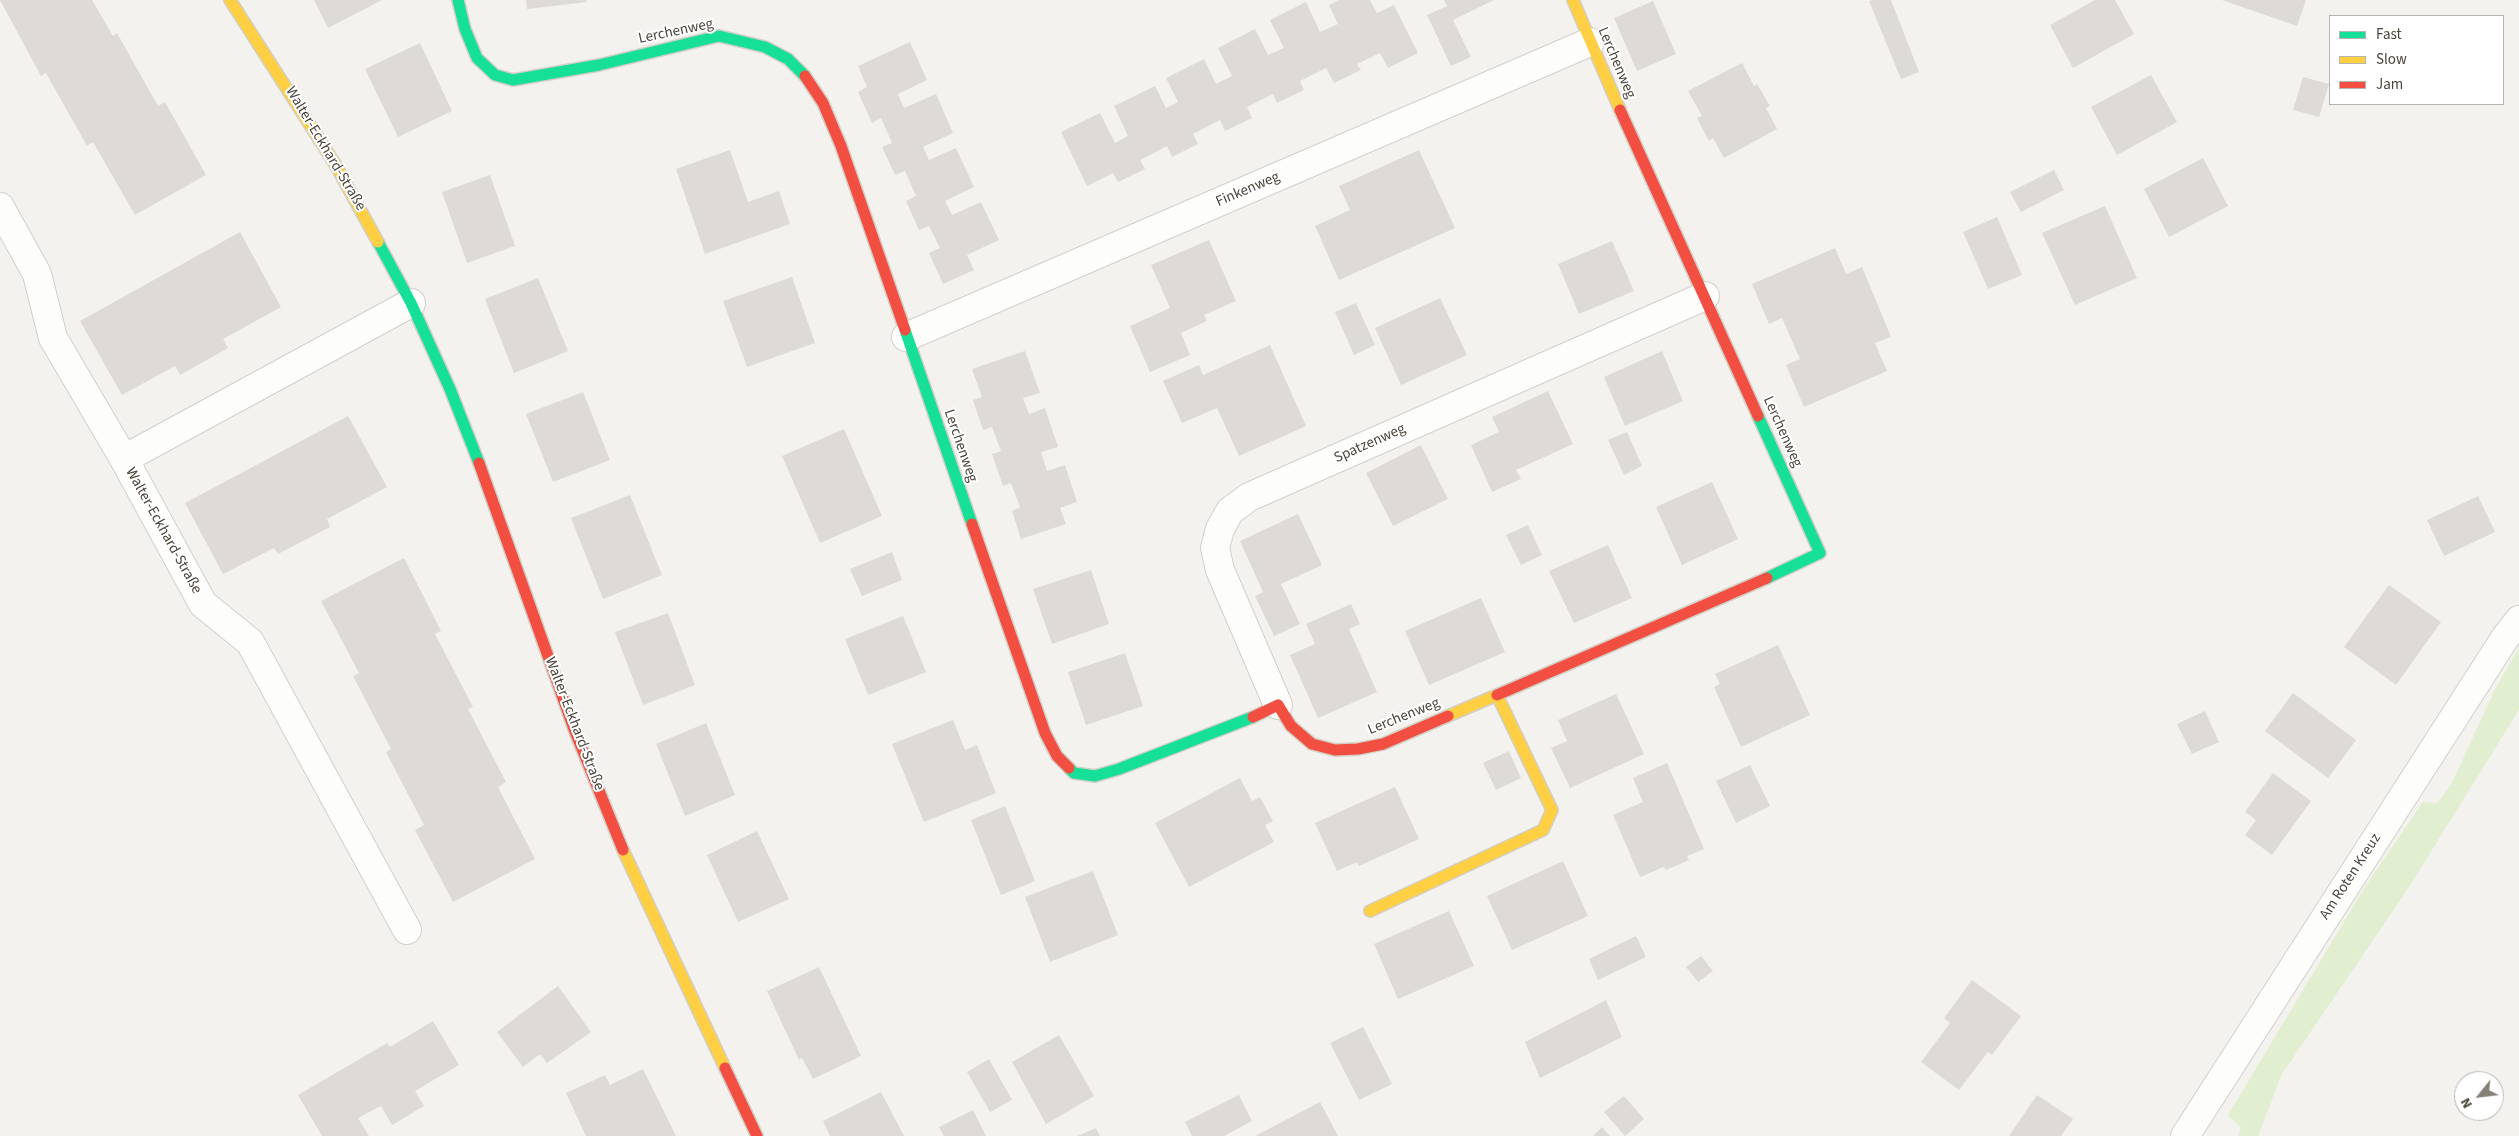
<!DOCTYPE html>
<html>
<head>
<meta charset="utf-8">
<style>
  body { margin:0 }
  #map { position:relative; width:2519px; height:1136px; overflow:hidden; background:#f4f2ee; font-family:"Source Sans 3",sans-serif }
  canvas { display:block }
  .legend { position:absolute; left:2329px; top:15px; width:175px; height:90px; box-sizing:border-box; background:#fff; border:1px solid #b7b4b0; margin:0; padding:6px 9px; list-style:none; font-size:15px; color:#4b4439 }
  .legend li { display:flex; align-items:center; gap:10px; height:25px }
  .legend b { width:25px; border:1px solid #b7b4b0 }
  .north { position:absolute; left:2454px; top:1071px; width:50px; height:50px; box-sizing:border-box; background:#fff; border:1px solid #b7b4b0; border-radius:50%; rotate:241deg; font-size:14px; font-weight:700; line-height:20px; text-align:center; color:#4b4439 }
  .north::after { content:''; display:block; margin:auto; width:18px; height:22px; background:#868178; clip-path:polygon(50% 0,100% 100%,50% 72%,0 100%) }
</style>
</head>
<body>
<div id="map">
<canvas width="2519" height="1136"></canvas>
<ul class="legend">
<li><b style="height:6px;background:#16e098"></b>Fast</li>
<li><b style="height:6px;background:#ffcf43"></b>Slow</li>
<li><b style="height:6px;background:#f24e42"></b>Jam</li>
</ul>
<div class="north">N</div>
</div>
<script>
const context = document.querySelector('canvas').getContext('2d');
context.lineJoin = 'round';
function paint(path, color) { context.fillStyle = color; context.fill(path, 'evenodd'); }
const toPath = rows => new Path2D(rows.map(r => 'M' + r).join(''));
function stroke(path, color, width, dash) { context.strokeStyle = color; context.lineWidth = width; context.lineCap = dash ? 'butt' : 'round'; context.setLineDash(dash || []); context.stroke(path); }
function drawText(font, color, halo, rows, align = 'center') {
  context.font = font + ' "Source Sans 3",sans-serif'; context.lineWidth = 4; context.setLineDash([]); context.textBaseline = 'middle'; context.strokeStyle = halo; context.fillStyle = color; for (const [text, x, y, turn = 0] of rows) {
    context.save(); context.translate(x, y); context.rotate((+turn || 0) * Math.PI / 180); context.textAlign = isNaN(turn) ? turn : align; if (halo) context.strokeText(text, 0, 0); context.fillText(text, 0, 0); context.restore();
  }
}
const green = toPath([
  [2519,648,2519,710,2407,890,2282,1074,2258,1136,2238,1136,2241,1128,2228,1115,2365,887,2423,802,2437,803,2451,785,2495,689]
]);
const building = toPath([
  [0,0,92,0,113,36,117,33,158,106,165,102,206,175,135,215,93,142,87,146,46,73,41,76],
  [314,0,382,0,328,28],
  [526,0,586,0,587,2,527,9],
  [1339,0,1370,0,1377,13,1394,5,1418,53,1388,68,1380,53,1357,64,1361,70,1334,83,1326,68,1300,81,1304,90,1277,103,1273,94,1247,107,1252,118,1225,131,1220,120,1193,134,1198,144,1172,157,1167,146,1140,160,1145,169,1118,182,1113,173,1087,186,1061,132,1100,113,1115,143,1128,136,1114,106,1155,86,1166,108,1178,102,1166,78,1204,59,1216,84,1232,76,1218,48,1255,29,1268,55,1284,48,1270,20,1306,2,1320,32,1338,24,1329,5],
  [1444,0,1494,0,1453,20,1471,57,1451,66,1427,15,1447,6],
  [1873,0,1891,0,1919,72,1901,79,1869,1],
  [2095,0,2115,0,2134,34,2073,68,2050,25],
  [2222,0,2306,0,2297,26],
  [1653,1,1676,54,1637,71,1614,18],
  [910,42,927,80,898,94,904,108,936,94,953,133,923,147,929,160,956,148,974,187,945,201,952,215,981,202,999,240,967,255,974,270,943,284,929,253,940,248,929,226,919,230,906,201,916,196,905,171,895,175,882,147,892,143,881,118,872,123,858,92,867,87,858,66],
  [420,43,452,111,398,137,365,69],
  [1742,63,1754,86,1757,84,1770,106,1766,108,1777,129,1724,158,1713,138,1709,141,1697,118,1702,116,1688,91],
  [2151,75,2177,122,2117,155,2091,107],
  [2303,77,2329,84,2319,117,2293,110],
  [730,150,748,202,779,191,790,224,705,254,676,169],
  [1419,150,1455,228,1339,280,1315,226,1350,210,1339,186],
  [2203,158,2228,206,2169,237,2144,189],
  [2054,170,2064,190,2021,212,2010,192],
  [490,175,515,246,467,263,442,192],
  [2105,206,2137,278,2075,305,2042,233],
  [1997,217,2022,275,1988,289,1963,232],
  [240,232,281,307,223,339,228,348,180,375,175,366,122,395,80,321],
  [1209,240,1236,301,1204,315,1207,321,1181,333,1190,355,1150,372,1130,326,1170,308,1151,265],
  [1612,241,1634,291,1579,314,1558,264],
  [1835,248,1846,274,1862,267,1877,303,1891,337,1875,343,1887,371,1804,407,1786,365,1800,359,1782,318,1769,324,1752,284],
  [792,277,815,343,747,367,723,301],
  [538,278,568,351,514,373,485,299],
  [1440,298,1467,355,1401,385,1375,328],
  [1356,303,1375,345,1354,355,1335,312],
  [1270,345,1306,426,1239,456,1217,408,1182,423,1163,381,1199,365,1203,375],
  [1025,351,1040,393,1023,398,1029,414,1045,408,1058,447,1041,452,1047,471,1065,465,1077,502,1060,508,1066,524,1021,539,1012,511,1020,507,1011,483,1003,486,992,454,1001,451,992,427,983,430,973,400,982,397,972,369],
  [1662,351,1683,401,1625,426,1604,377],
  [1548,391,1573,444,1516,470,1521,479,1492,492,1471,445,1499,432,1492,417],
  [583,392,610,460,553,482,526,414],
  [348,416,387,487,327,519,330,527,278,554,274,548,223,574,185,503],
  [844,429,882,516,820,543,782,456],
  [1627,432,1642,466,1624,475,1608,440],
  [1421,445,1448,499,1393,526,1366,473],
  [1712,482,1738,539,1682,565,1656,507],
  [630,495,662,575,603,599,571,518],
  [2478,496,2495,532,2444,556,2427,520],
  [1298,514,1322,565,1281,584,1300,624,1274,636,1255,596,1263,592,1240,541],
  [1528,525,1542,555,1521,565,1506,535],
  [1608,545,1632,598,1574,623,1549,571],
  [892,552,902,580,862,596,850,569],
  [404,558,441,631,435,634,473,707,468,709,506,782,498,787,535,859,453,902,415,830,424,825,386,752,391,749,353,676,359,673,321,601],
  [1091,570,1109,624,1052,644,1033,589],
  [2389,585,2441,622,2396,685,2344,647],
  [1481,598,1505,652,1429,685,1405,631],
  [1351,604,1360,624,1349,629,1377,692,1318,718,1290,655,1315,644,1306,624],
  [668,613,695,685,643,705,615,632],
  [903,616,926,672,868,695,845,639],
  [1778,645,1810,715,1741,747,1714,687,1720,684,1715,674],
  [1125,653,1143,706,1086,725,1068,672],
  [2293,693,2356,740,2328,778,2265,731],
  [1616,694,1644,754,1570,788,1551,748,1567,741,1558,720],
  [2205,711,2219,742,2192,754,2177,724],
  [953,720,965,750,977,745,996,793,924,822,892,744],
  [706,723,735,795,685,816,656,744],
  [1509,751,1521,778,1496,790,1483,763],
  [1667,763,1704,849,1687,856,1689,860,1666,870,1664,867,1640,877,1613,815,1643,802,1633,778],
  [1750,765,1770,806,1736,823,1716,781],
  [2273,773,2311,801,2272,855,2245,835,2256,820,2245,812],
  [1240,778,1252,801,1260,797,1273,821,1265,825,1274,842,1189,887,1155,823],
  [1395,787,1419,839,1359,866,1357,862,1337,871,1315,823],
  [1005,806,1035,881,1001,895,971,820],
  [757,831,789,899,738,922,707,855],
  [1563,861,1588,916,1512,950,1487,896],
  [1093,871,1118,935,1050,962,1025,897],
  [1449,911,1474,966,1398,999,1374,944],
  [1636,936,1646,957,1598,980,1589,959],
  [1701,956,1713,971,1698,982,1686,967],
  [819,967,861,1056,813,1079,802,1058,799,1060,767,991],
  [1972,980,2021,1016,1992,1055,1988,1052,1959,1090,1921,1062,1950,1023,1944,1018],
  [558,986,591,1032,547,1063,540,1054,523,1067,497,1032],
  [1606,1000,1622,1037,1540,1078,1525,1042],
  [433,1021,459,1065,415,1091,424,1106,392,1125,381,1106,358,1118,369,1136,322,1136,298,1095,387,1043,390,1047],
  [1363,1027,1392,1084,1359,1100,1330,1043],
  [1059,1035,1094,1096,1046,1124,1012,1062],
  [989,1059,1012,1100,990,1112,967,1072],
  [643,1069,676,1136,586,1136,566,1093,605,1075,610,1085],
  [881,1092,904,1136,830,1136,823,1121],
  [1239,1095,1252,1121,1224,1136,1192,1136,1185,1122],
  [2037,1095,2073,1119,2061,1136,2009,1136],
  [1624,1096,1644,1119,1625,1136,1604,1112],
  [1320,1102,1338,1136,1255,1136,1278,1124],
  [973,1110,986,1136,944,1136,939,1127],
  [1602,1127,1610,1136,1593,1136],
  [1096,1128,1100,1136,1077,1136]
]);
const street = toPath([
  [0,207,37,274,53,338,124,459,203,604,250,642,407,930],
  [906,337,1590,42],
  [124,459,411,303],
  [1278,705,1220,570,1215,548,1220,529,1230,511,1249,497,1705,296],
  [2185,1136,2505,638,2519,620]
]);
const fast = toPath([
  [458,0,465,29,477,58,495,75,513,80,599,65,719,36,765,47,788,59,805,76],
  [378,242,411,303,450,389,479,463],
  [905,330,972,524],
  [1758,416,1820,553,1767,578],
  [1069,768,1074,773,1095,776,1119,769,1253,717]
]);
const slow = toPath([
  [230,0,335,164,378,242],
  [1573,0,1620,110],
  [623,850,725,1068],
  [1370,911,1543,830,1552,810,1497,695,1448,716]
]);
const jam = toPath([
  [805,76,823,103,841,146,905,330],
  [1620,110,1758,416],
  [479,463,574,729,623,850],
  [972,524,1045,733,1057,756,1069,768],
  [1497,695,1767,578],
  [1253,717,1278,705,1291,726,1312,744,1335,750,1358,749,1383,744,1448,716],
  [725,1068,757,1136]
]);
const streetNames = [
  ["Lerchenweg",676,32,-12],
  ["Lerchenweg",1616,63,67],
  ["Walter-Eckhard-Straße",325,149,59],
  ["Finkenweg",1248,190,-23],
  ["Lerchenweg",1782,432,66],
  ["Spatzenweg",1370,444,-24],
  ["Lerchenweg",960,446,71],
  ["Walter-Eckhard-Straße",163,531,61],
  ["Lerchenweg",1404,717,-22],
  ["Walter-Eckhard-Straße",574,724,69],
  ["Am Roten Kreuz",2351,877,-57]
];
paint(green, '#e1eecf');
paint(building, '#dedbd6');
stroke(street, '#d2d0cb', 30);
stroke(fast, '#d3cfc5', 14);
stroke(slow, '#d3cfc5', 14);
stroke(jam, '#d3cfc5', 14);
stroke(street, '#fdfdfc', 28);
stroke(fast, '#16e098', 11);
stroke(slow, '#ffcf43', 11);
stroke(jam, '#f24e42', 11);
drawText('15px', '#4b4439', '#fff', streetNames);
</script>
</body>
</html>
